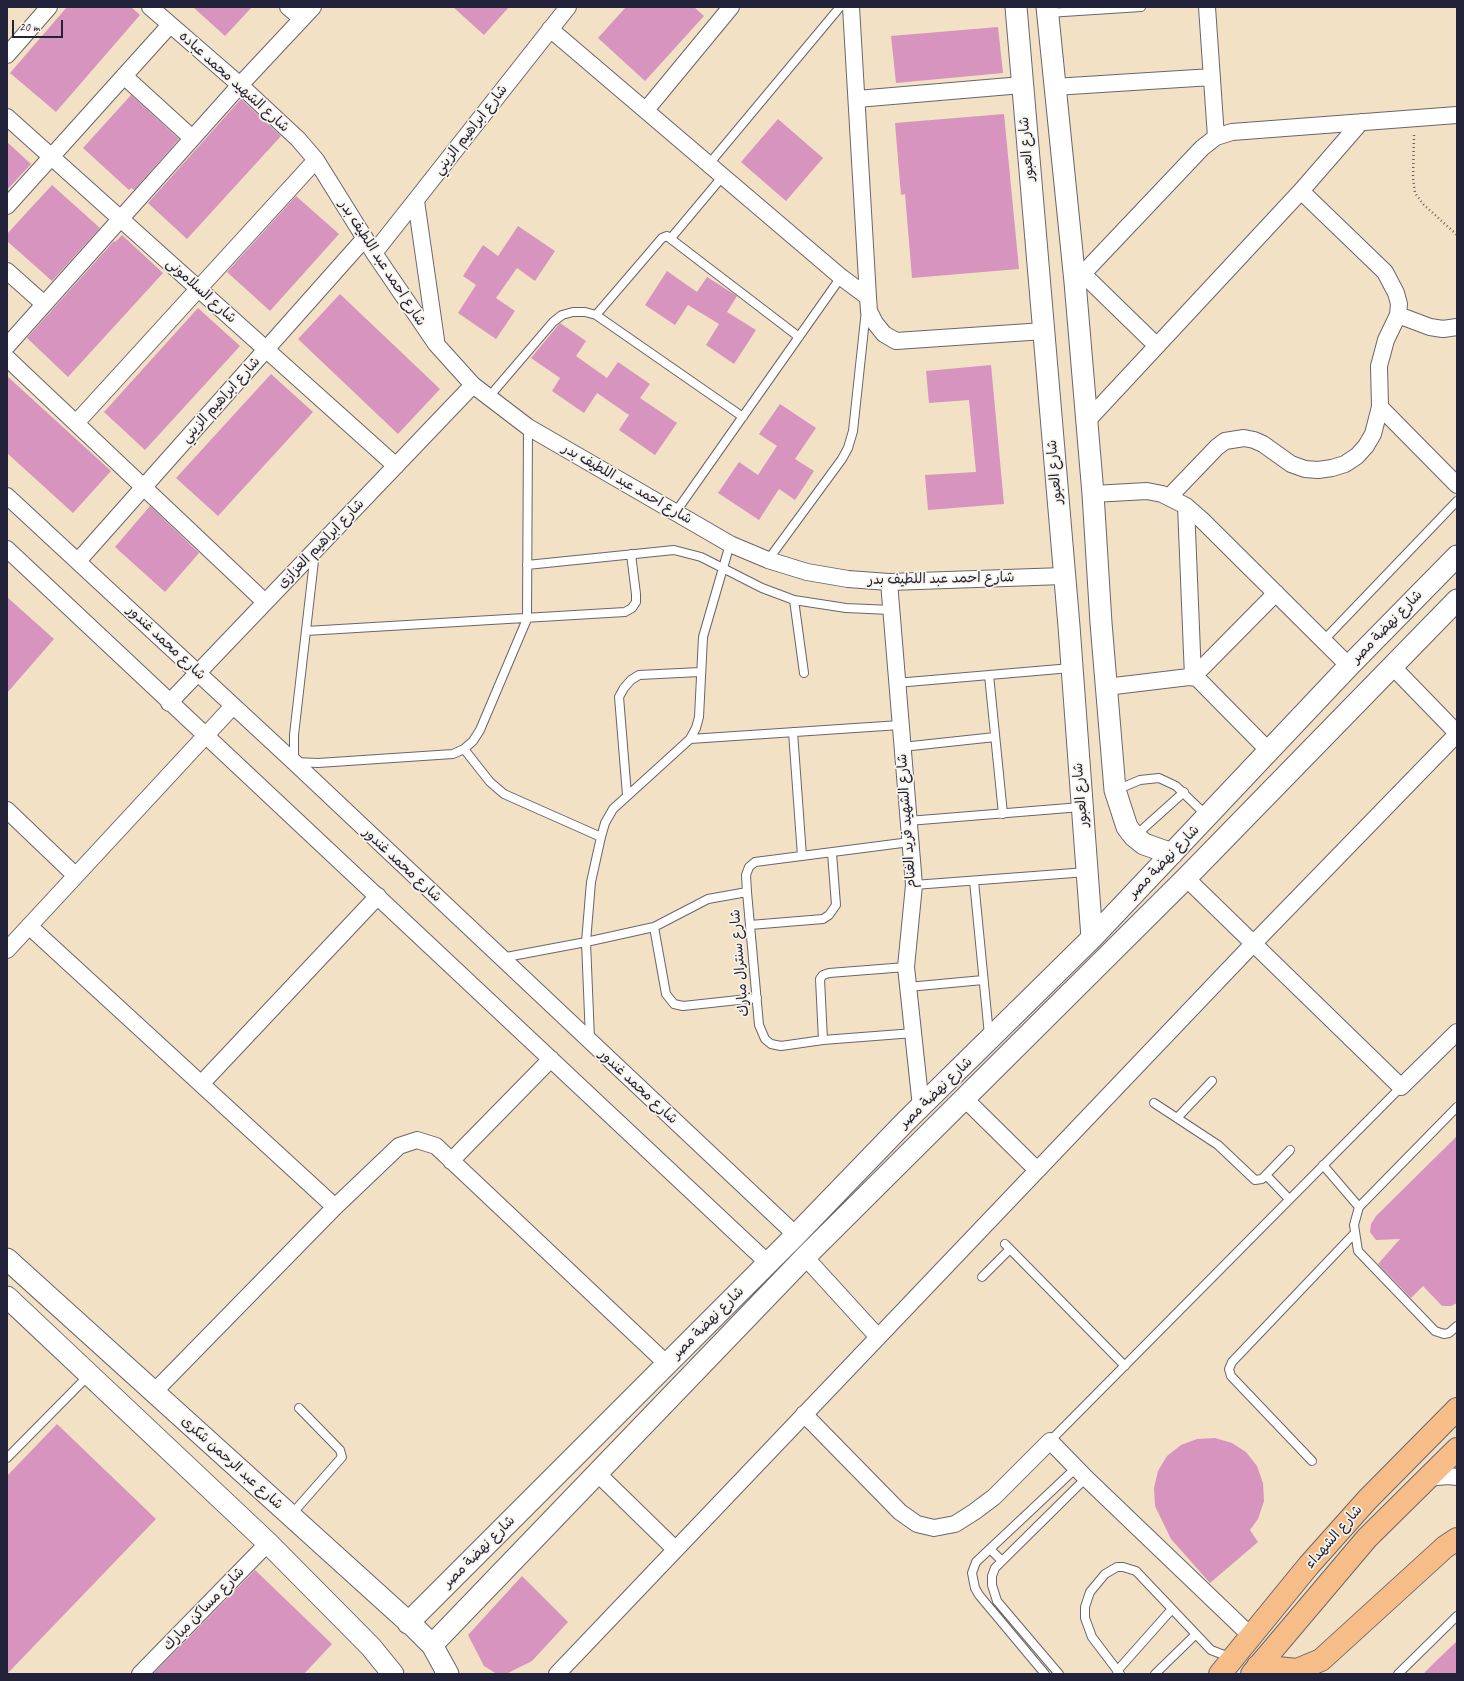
<!DOCTYPE html>
<meta charset="utf-8">
<style>
body{margin:0}
#map{position:relative;width:1464px;height:1681px;overflow:hidden;background:#f2e1c5;font-family:Caveat,sans-serif}
canvas{display:block}
.frame{position:absolute;inset:0;border:8px solid #22223b;pointer-events:none}
.scale{position:absolute;left:12px;top:20px;width:51px;height:18px;box-sizing:border-box;border:2px solid #22223b;border-top:0;padding-left:5px;font-size:12px;line-height:14px;white-space:nowrap;color:#22223b;-webkit-text-stroke:3px #f7f3e8;paint-order:stroke}
</style>
<div id="map">
<canvas width="1464" height="1681"></canvas>
<div class="frame"></div>
<div class="scale">20 m</div>
</div>
<script>
const ctx = document.querySelector('canvas').getContext('2d');
ctx.lineJoin = 'round';
function fillPath(path, color) { ctx.fillStyle = color; ctx.fill(path, 'evenodd'); }
const poly = rows => new Path2D(rows.map(r => 'M' + r).join(''));
function trace(path, color, width, dash) { ctx.strokeStyle = color; ctx.lineWidth = width; ctx.lineCap = dash ? 'butt' : 'round'; ctx.setLineDash(dash || []); ctx.stroke(path); }
function label(font, color, halo, rows, align = 'center') {
  ctx.font = font + ' Caveat,"Playpen Sans Arabic",sans-serif'; ctx.lineWidth = 3.5; ctx.setLineDash([]); ctx.textBaseline = 'middle'; ctx.strokeStyle = halo; ctx.fillStyle = color; for (const [text, x, y, turn = 0] of rows) {
    ctx.save(); ctx.translate(x, y); ctx.rotate((+turn || 0) * Math.PI / 180); ctx.textAlign = isNaN(turn) ? turn : align; if (halo) ctx.strokeText(text, 0, 0); ctx.fillText(text, 0, 0); ctx.restore();
  }
}
fillPath(poly([
 [67,7,131,7,140,15,56,112,10,73],
 [193,7,252,7,225,36],
 [453,7,509,7,484,35],
 [626,7,694,7,704,16,645,81,598,38],
 [998,27,1003,73,896,83,891,36],
 [131,95,179,139,134,190,131,188,129,190,83,148],
 [241,99,281,136,187,239,148,203],
 [1004,114,1019,269,912,278,905,194,901,195,895,123],
 [778,119,823,158,786,201,741,162],
 [7,142,31,164,7,190],
 [52,185,100,228,52,281,7,241,7,234],
 [296,196,339,234,270,311,227,272],
 [518,226,555,251,535,281,517,268,496,298,515,311,496,339,458,313,476,285,463,276,483,245,498,256],
 [122,235,163,273,68,377,27,338,114,241,115,242],
 [667,271,697,292,707,277,737,296,727,312,756,330,734,364,706,345,719,324,688,305,675,325,645,305],
 [340,294,440,389,398,434,298,339],
 [198,308,240,346,145,450,104,412],
 [560,323,586,341,576,356,607,378,618,362,650,384,640,398,677,423,655,455,619,430,629,415,597,393,584,413,552,391,560,378,531,358],
 [991,365,1004,504,928,510,925,475,976,472,969,400,929,403,926,371],
 [271,374,313,412,218,516,176,478],
 [7,376,111,471,73,513,7,453],
 [780,404,816,428,795,459,814,471,795,500,779,489,759,520,718,493,739,462,758,475,777,446,759,434],
 [150,506,199,553,165,592,115,547],
 [7,597,54,639,7,693],
 [1457,1136,1457,1303,1451,1306,1442,1306,1423,1286,1411,1298,1378,1264,1400,1239,1376,1240,1370,1232,1371,1224,1376,1216],
 [57,1424,156,1519,7,1674,7,1476],
 [1215,1438,1232,1443,1246,1452,1257,1466,1263,1483,1264,1501,1258,1519,1250,1530,1258,1542,1210,1583,1171,1539,1155,1506,1154,1488,1158,1471,1167,1456,1181,1445,1197,1439],
 [255,1570,332,1644,304,1674,153,1674],
 [522,1576,568,1622,532,1661,506,1674,497,1674,484,1666,468,1635],
 [1457,1641,1457,1674,1423,1674,1434,1663]
]), '#d794bf');
const service = poly([
 [1048,13,1141,7],
 [709,164,840,7],
 [671,238,723,176],
 [596,315,662,238,667,236,799,337],
 [488,398,553,322,562,315,573,312,585,312,596,315,743,417],
 [675,513,841,277],
 [315,552,294,735,294,762,318,763,453,754,464,749,473,741,480,730,527,619,528,427],
 [768,560,842,459,848,448,853,431,866,310],
 [527,565,674,550,701,557,762,588,794,600,846,608,891,610],
 [794,600,804,673],
 [306,631,625,612,632,608,636,602,636,594,631,554],
 [1323,641,1457,501],
 [989,675,1003,814],
 [896,683,1071,668],
 [793,732,802,856],
 [690,739,900,725],
 [902,747,995,737],
 [464,749,490,782,504,794,601,837],
 [1116,790,1140,780,1159,778,1176,786,1207,816],
 [627,795,619,697,624,688,631,680,639,675,700,672],
 [908,821,1081,807],
 [1135,836,1184,792],
 [974,881,989,1035],
 [914,885,1087,872],
 [747,892,746,875,749,867,755,862,910,842],
 [750,925,823,919,829,915,836,905,832,853],
 [654,927,666,994,674,1004,683,1006,757,998],
 [501,958,586,942,654,927,708,899,747,892,759,1025,765,1039,771,1044,781,1046,823,1040,914,1033],
 [908,987,983,980],
 [590,1039,586,942,591,882,601,837,605,823,613,809,690,739,696,728,699,717,703,637,730,544],
 [823,1040,820,979,823,975,829,973,906,967],
 [1154,1103,1218,1145,1255,1180,1262,1179,1290,1150],
 [1457,1107,1359,1207,1354,1225,1358,1251,1435,1331,1444,1334,1449,1333,1457,1326],
 [1177,1118,1212,1081],
 [1323,1165,1359,1207],
 [1266,1175,1289,1199],
 [1005,1244,1125,1366],
 [982,1277,1010,1249],
 [1050,1441,1401,1087],
 [7,1458,89,1375],
 [1312,1461,1231,1376,1229,1369,1232,1362,1354,1234],
 [291,1515,342,1457,340,1450,299,1408],
 [990,1549,1002,1561],
 [1117,1671,1172,1609],
 [1045,1674,979,1595,975,1588,972,1573,976,1562,1076,1468],
 [1059,1674,997,1601,992,1585,992,1576,995,1568,1086,1478],
 [1120,1674,1092,1637,1085,1618,1085,1607,1090,1592,1105,1574,1117,1567,1123,1567,1136,1571,1211,1650,1224,1655,1233,1654],
 [1155,1674,1195,1635],
 [1398,1674,1457,1616]
]);
const minor = poly([
 [150,7,240,85,298,139,316,160,374,253,436,344,473,385,528,427,730,544,768,560,807,572,848,579,889,582,1064,576],
 [288,7,302,19],
 [851,7,868,297,869,311,875,323,884,334,896,341,1044,331],
 [1207,7,1216,137],
 [550,29,841,277,868,297],
 [7,55,49,7],
 [124,76,192,138],
 [1054,87,1212,77],
 [857,99,1022,85],
 [646,110,731,7],
 [7,117,396,466],
 [416,201,436,340],
 [7,206,170,25],
 [374,253,568,7],
 [7,271,44,304],
 [1083,274,1157,346],
 [1075,282,1202,148,1216,137,1232,132,1457,115],
 [1398,315,1430,327,1443,329,1457,327],
 [7,346,240,85,313,7],
 [7,358,265,602],
 [1380,407,1457,485],
 [1086,422,1301,191,1361,122],
 [76,423,316,160],
 [1093,494,1147,491,1162,494,1186,506,1202,520,1349,666],
 [7,496,294,762,796,1235],
 [1169,497,1217,447,1225,441,1244,438,1254,440,1263,444,1291,464,1305,469,1318,470,1332,468,1345,464,1357,456,1366,446,1373,434,1380,407,1379,366,1386,340,1398,315,1399,304,1396,293,1385,272,1301,191],
 [1186,506,1193,677],
 [7,549,768,1263],
 [78,561,365,238],
 [889,582,914,885,906,967,921,1107],
 [1392,666,1457,733],
 [1193,677,1276,593],
 [1106,687,1189,677,1197,678,1269,751],
 [169,703,473,385],
 [7,810,75,875],
 [1186,878,1401,1087,1457,1032],
 [29,926,335,1207],
 [7,950,233,706],
 [201,1084,378,896],
 [964,1098,1037,1170],
 [451,1161,551,1059],
 [805,1257,878,1337],
 [153,1393,335,1207,399,1146,417,1140,436,1146,667,1364],
 [804,1414,900,1512,917,1524,934,1528,955,1524,974,1512,994,1497,1050,1441,1086,1478,1251,1636],
 [597,1473,675,1549],
 [1427,1478,1448,1476,1457,1477],
 [140,1674,268,1543],
 [557,1674,1252,945,1457,734]
]);
const tertiary = poly([
 [1016,7,1069,626,1092,938],
 [1047,7,1075,282,1093,494,1101,623,1115,790,1127,827,1134,836,1144,844,1172,854],
 [7,1259,416,1629,432,1645,448,1674],
 [7,1297,268,1543,371,1647,393,1674],
 [408,1623,796,1235,905,1122,1092,938,1349,666,1457,556],
 [432,1645,805,1257,1186,878,1457,600]
]);
const trunk = poly([
 [1258,1666,1297,1670,1321,1660,1445,1547,1457,1539],
 [1220,1674,1309,1565,1367,1500,1457,1409],
 [1252,1674,1367,1538,1457,1449]
]);
trace(service, '#6b656b', 10);
trace(minor, '#6b656b', 18);
trace(tertiary, '#6b656b', 23);
trace(trunk, '#6b656b', 24);
trace(poly([
 [1414,135,1413,178,1415,193,1423,204,1457,235]
]), '#6b656b', 2.5, [1, 3]);
trace(service, '#fff', 8);
trace(minor, '#fff', 16);
trace(tertiary, '#fff', 21);
trace(trunk, '#f7bd88', 22);
label('14px', '#22223b', '#f7f3e8', [
 ["شارع الشهيد محمد عباده",234,82,42],
 ["شارع ابراهيم الزيني",471,130,-52],
 ["شارع العبور",1027,149,-95],
 ["شارع احمد عبد اللطيف بدر",382,263,57],
 ["شارع السلامونى",201,291,42],
 ["شارع ابراهيم الزيني",221,400,-48],
 ["شارع العبور",1055,472,-95],
 ["شارع احمد عبد اللطيف بدر",627,484,30],
 ["شارع ابراهيم العزازى",321,544,-46],
 ["شارع احمد عبد اللطيف بدر",941,579,-1],
 ["شارع نهضة مصر",1387,627,-46],
 ["شارع محمد غندور",166,643,43],
 ["شارع العبور",1081,795,-95],
 ["شارع الشهيد فريد الغنام",907,821,-94],
 ["شارع نهضة مصر",1164,862,-46],
 ["شارع محمد غندور",402,865,43],
 ["شارع سنترال مبارك",740,963,-95],
 ["شارع محمد غندور",638,1087,43],
 ["شارع نهضة مصر",936,1093,-44],
 ["شارع نهضة مصر",708,1323,-45],
 ["شارع عبد الرحمن شكرى",232,1463,42],
 ["شارع الشهداء",1334,1537,-49],
 ["شارع نهضة مصر",479,1552,-45],
 ["شارع مساكن مبارك",204,1609,-46]
]);
</script>
